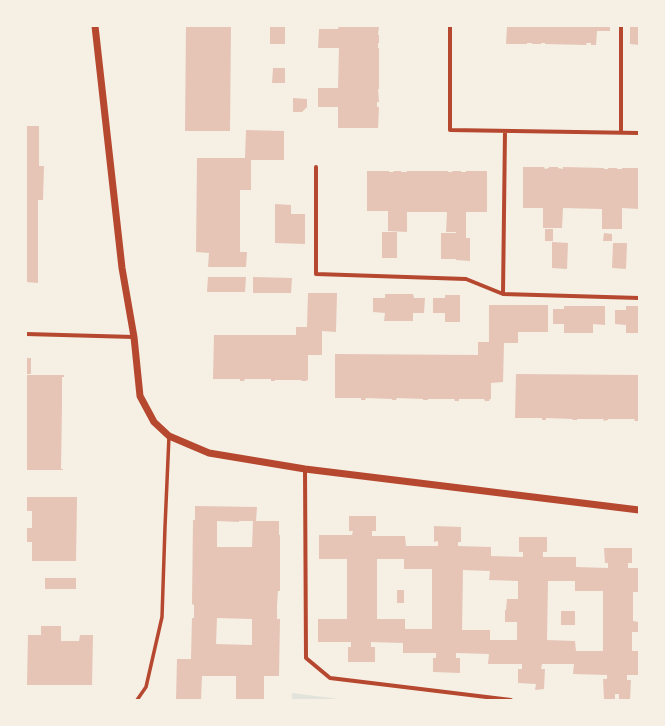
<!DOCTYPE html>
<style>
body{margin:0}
#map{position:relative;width:665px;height:726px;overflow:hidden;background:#f6efe4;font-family:"Fira Sans",sans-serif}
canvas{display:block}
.frame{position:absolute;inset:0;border:27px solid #f6efe4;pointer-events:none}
</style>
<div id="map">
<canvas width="665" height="726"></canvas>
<div class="frame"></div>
</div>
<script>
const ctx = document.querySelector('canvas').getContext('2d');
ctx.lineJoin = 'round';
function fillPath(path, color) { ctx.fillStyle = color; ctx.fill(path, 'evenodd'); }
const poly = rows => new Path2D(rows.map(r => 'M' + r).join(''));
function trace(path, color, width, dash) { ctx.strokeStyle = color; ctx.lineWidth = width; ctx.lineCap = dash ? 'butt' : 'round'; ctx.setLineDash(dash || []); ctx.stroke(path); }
fillPath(poly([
 [292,693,347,700,292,700]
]), '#e2e4dc');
fillPath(poly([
 [186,26,231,26,230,131,185,131],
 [270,26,285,26,285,44,270,44],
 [339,26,379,26,378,35,379,35,379,43,378,43,378,48,379,48,379,89,378,89,379,102,377,102,377,107,379,107,378,128,338,128,338,107,318,107,318,88,338,88,339,48,318,48,319,29,338,29],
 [502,26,610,26,610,31,597,31,596,45,591,45,591,43,586,43,587,45,545,44,545,43,541,43,541,44,532,44,532,43,527,43,527,44,506,44,507,27,502,27],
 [630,26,639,26,639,45,630,44],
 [273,68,285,68,285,83,272,83],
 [293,98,307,99,307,107,302,112,293,112],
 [26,126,39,126,39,166,44,166,43,200,38,200,38,283,26,282],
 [246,130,284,131,284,160,251,160,251,190,240,190,240,252,247,252,246,267,208,267,209,253,196,252,197,158,245,158],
 [523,167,544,167,545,169,549,168,549,167,558,167,558,168,563,169,563,167,604,168,604,169,608,169,608,168,617,168,617,169,622,169,622,168,639,168,639,209,622,208,622,229,602,229,602,209,563,208,562,228,543,228,543,208,523,208],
 [367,171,389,171,389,172,394,172,393,171,401,171,401,172,407,172,407,171,448,171,448,172,453,172,452,171,461,171,461,172,466,172,466,171,487,171,487,212,466,212,466,238,470,238,470,261,456,260,456,259,441,259,441,233,456,233,456,232,446,232,447,212,407,212,407,232,388,231,388,211,367,211],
 [275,204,291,205,291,214,305,214,305,244,275,243],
 [545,229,553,229,553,241,545,241],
 [382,232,397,232,397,258,382,258],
 [604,233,612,234,612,241,603,241],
 [552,242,568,243,567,269,552,268],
 [613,243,627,243,626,269,612,268],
 [208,277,246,277,245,292,207,292],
 [253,277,292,278,291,293,253,293],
 [308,293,337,293,336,332,322,331,322,355,308,355,308,380,306,380,307,381,301,381,302,380,275,380,275,381,271,381,271,379,245,379,244,381,240,381,240,379,213,379,214,335,296,335,296,327,307,327],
 [385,294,413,294,414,298,425,298,424,313,413,313,413,321,384,321,385,313,373,312,373,298,385,298],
 [445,295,460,295,460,322,445,322,445,313,433,313,433,298,445,298],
 [489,305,548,305,548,332,518,332,518,343,504,343,503,382,491,383,491,399,490,399,489,401,485,401,484,399,459,399,459,401,455,401,454,399,428,399,428,400,423,400,423,399,397,398,396,400,392,400,392,399,366,398,365,400,361,400,361,398,335,398,335,354,478,355,478,342,489,342],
 [564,306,605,306,605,325,593,324,593,333,564,333,564,324,553,324,553,309,564,309],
 [626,306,639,306,639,333,626,333,626,325,615,324,615,310,626,310],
 [26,358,31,358,31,374,26,374],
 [516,374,639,375,639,421,634,421,635,419,608,419,608,420,603,421,604,419,577,419,577,420,573,420,572,419,546,418,546,420,542,420,542,418,515,418],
 [26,375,64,375,64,377,62,377,62,407,61,469,63,469,63,470,26,470],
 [26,497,77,497,76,561,32,561,32,542,26,542,26,528,32,528,32,511,26,511],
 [195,506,257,507,256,521,279,521,279,535,280,535,280,591,278,591,277,605,277,619,280,619,279,676,264,676,264,700,236,700,236,676,202,676,201,700,176,700,177,659,191,659,192,618,194,618,194,605,192,604,193,520,195,520],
 [217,521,239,522,239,521,253,521,252,547,217,547],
 [217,618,252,619,252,645,216,644],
 [349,516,376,516,376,531,372,531,372,536,405,536,406,546,438,546,438,541,434,542,434,526,461,527,461,542,458,542,458,546,491,547,491,556,523,557,523,552,519,552,519,537,547,537,547,552,543,552,543,557,576,557,576,567,608,568,608,563,605,563,604,548,632,548,632,563,628,563,628,568,639,568,639,592,633,592,633,621,639,622,639,632,632,632,632,651,639,651,639,675,627,675,627,680,631,680,630,700,619,700,619,694,615,694,615,700,604,699,603,679,607,679,607,675,573,674,574,664,542,664,541,669,545,669,544,689,535,690,536,684,518,683,518,669,522,669,522,664,488,664,489,654,456,653,456,658,460,658,460,673,433,672,433,658,436,658,436,653,403,653,403,643,371,642,371,647,375,647,375,662,348,662,348,647,351,647,351,642,318,642,318,619,347,619,347,559,319,559,319,535,352,535,353,531,349,531],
 [377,559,404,559,404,569,432,569,432,629,405,629,405,619,377,619],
 [463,570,490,571,489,580,518,581,518,599,507,599,506,610,505,610,505,622,517,622,517,640,490,640,490,630,462,630],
 [548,581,575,581,575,591,603,591,603,651,576,651,575,641,547,640],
 [45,578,76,578,76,589,45,589],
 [397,590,404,590,404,603,397,603],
 [561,611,575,611,575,625,561,625],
 [41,626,61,626,61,641,79,641,80,635,93,635,92,685,27,685,28,635,41,635]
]), '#e6c5b7');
trace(poly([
 [137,700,146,687,162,617,165,527,169,436]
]), '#b5482f', 3.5);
trace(poly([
 [450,26,450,130,639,133],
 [621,26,621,132],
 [316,167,316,274,466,279,503,294,639,298],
 [503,294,505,131],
 [26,334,134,337],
 [305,469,306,658,330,678,511,700]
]), '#b5482f', 4);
trace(poly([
 [95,26,122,268,134,337,140,396,154,422,169,436,209,453,305,469,639,510]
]), '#b5482f', 7);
</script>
